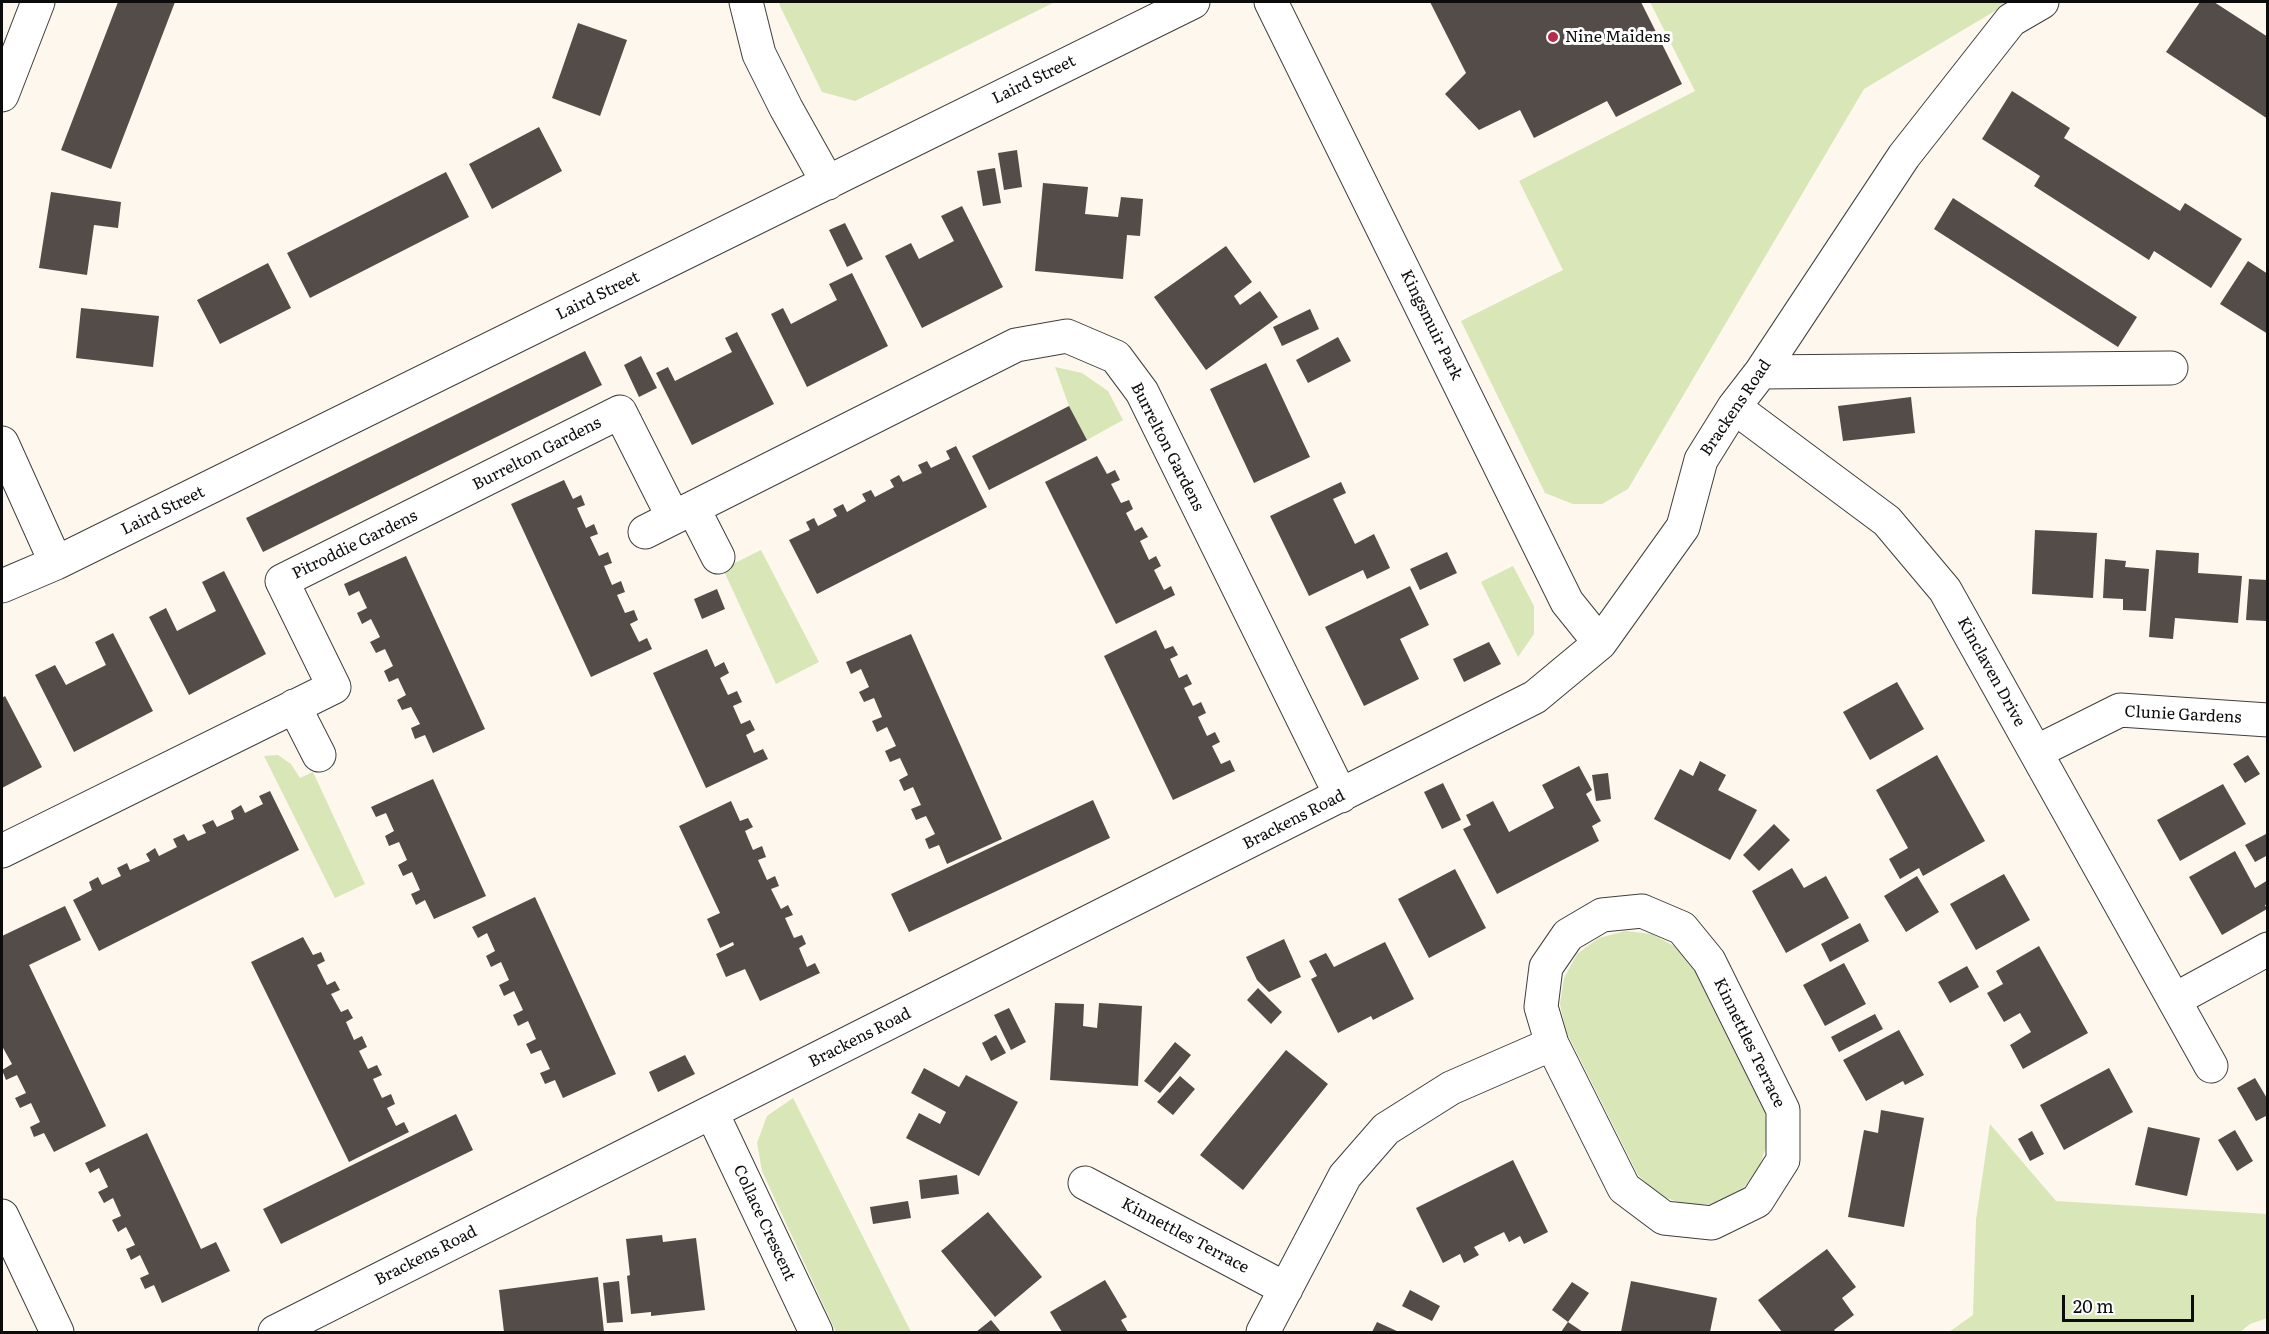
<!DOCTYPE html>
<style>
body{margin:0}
#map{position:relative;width:2269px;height:1334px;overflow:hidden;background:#fef7ed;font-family:Literata,serif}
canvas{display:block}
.frame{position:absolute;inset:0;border:3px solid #0c0c0c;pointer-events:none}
.scale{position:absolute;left:2062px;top:1295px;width:132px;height:27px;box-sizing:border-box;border:3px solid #0c0c0c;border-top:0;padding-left:8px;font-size:18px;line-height:21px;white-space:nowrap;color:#0c0c0c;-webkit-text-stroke:4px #fff;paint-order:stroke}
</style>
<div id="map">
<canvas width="2269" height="1334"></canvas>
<div class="frame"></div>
<div class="scale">20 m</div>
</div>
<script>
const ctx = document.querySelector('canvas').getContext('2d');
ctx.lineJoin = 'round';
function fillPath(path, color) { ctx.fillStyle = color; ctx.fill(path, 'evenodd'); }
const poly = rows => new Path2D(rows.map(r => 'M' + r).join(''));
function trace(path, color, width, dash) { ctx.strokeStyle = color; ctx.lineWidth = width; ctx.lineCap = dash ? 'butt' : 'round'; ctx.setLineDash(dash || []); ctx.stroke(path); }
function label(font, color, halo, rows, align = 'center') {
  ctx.font = font + ' Literata,serif'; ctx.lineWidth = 6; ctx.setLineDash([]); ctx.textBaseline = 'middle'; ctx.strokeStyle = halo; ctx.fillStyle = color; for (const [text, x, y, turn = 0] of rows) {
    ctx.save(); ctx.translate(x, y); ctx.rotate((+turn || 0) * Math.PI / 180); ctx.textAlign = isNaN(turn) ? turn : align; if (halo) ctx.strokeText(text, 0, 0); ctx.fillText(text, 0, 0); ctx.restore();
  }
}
fillPath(poly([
 [779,2,1055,2,855,101,822,92,780,6],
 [1650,2,2010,2,1864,89,1628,489,1602,504,1573,504,1545,493,1461,321,1563,270,1519,181,1695,91],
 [1055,367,1082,373,1108,391,1123,420,1087,440,1069,406],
 [761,550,819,662,776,684,723,569],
 [1513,566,1534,606,1534,634,1518,657,1481,582],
 [278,755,291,764,300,778,313,772,365,884,335,898,264,756],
 [1625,931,1652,934,1676,947,1693,968,1765,1112,1768,1141,1759,1168,1741,1191,1715,1204,1686,1205,1659,1195,1638,1175,1566,1031,1560,1004,1564,978,1577,954,1599,938],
 [793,1098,911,1332,836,1332,762,1171,757,1143,767,1116],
 [1990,1124,2056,1201,2267,1214,2267,1318,2250,1324,2240,1332,1949,1332,1973,1315,1976,1220]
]), '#d9e6b8');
fillPath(poly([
 [118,2,175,2,111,169,61,150],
 [1430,2,1641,2,1682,84,1616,117,1607,101,1534,138,1520,110,1479,130,1445,94,1466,73],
 [2200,2,2214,2,2268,37,2268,119,2166,52],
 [578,23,627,40,600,116,552,98],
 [2012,91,2070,128,2064,138,2180,211,2185,203,2242,239,2211,288,2154,251,2149,260,2062,204,2034,186,2040,176,1982,139],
 [539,127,562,171,492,209,469,164],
 [1017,150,1022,187,1004,190,998,153],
 [995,168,1001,203,983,206,977,171],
 [446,172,469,217,310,298,287,253],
 [1043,183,1088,187,1085,214,1118,217,1121,197,1143,199,1140,236,1127,235,1123,279,1035,271],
 [51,192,121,202,118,228,94,225,87,275,39,268],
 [1953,198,2137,317,2118,347,1934,229],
 [962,206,1003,287,922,328,885,256,911,243,919,259,954,241,941,216],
 [845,223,863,259,847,267,829,230],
 [1226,246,1252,282,1234,296,1240,305,1260,291,1278,317,1206,370,1154,297],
 [2248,261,2268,274,2268,334,2220,304],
 [268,263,291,308,220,344,197,300],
 [852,273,888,346,807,387,771,314,783,308,791,324,837,300,829,284],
 [81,308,159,316,153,367,76,358],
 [1310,309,1319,329,1282,346,1273,327],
 [737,332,774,404,692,445,656,373,668,367,675,381,732,352,725,338],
 [1338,337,1351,361,1308,383,1296,360],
 [585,351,602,385,263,552,246,518],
 [641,356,657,388,639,397,624,365],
 [1266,363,1310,457,1254,483,1210,389],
 [1911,397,1915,433,1843,441,1838,406],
 [1069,406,1087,440,989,490,972,456],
 [956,446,987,507,817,594,789,540,810,530,806,522,814,518,818,526,837,516,833,509,843,504,847,512,866,501,862,494,871,490,875,497,894,487,890,480,899,475,903,482,922,473,918,465,927,461,931,468,950,459,946,451],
 [1097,456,1107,474,1115,470,1120,480,1111,484,1121,503,1129,500,1133,509,1126,513,1135,531,1142,527,1148,537,1140,541,1149,560,1156,556,1161,566,1154,570,1164,590,1171,586,1175,595,1116,624,1045,482],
 [564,480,573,499,581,495,585,505,577,508,586,528,594,524,598,534,590,537,599,556,608,552,612,563,604,566,612,585,621,581,625,592,617,595,625,613,634,610,638,620,630,624,639,642,647,638,652,649,591,677,511,504],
 [1341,482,1346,493,1333,499,1355,544,1374,534,1390,568,1367,579,1363,570,1309,596,1270,516],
 [2035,530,2097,533,2093,598,2032,594],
 [2156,550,2199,553,2198,573,2242,576,2238,623,2175,618,2173,639,2149,637],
 [1447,552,1457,573,1420,590,1410,569],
 [406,556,485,729,433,753,425,735,415,739,411,728,420,724,411,707,402,710,397,700,406,695,398,678,389,682,384,671,393,666,385,649,376,653,370,642,380,637,371,619,362,624,357,613,367,608,359,591,349,596,344,584],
 [2105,559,2126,561,2125,567,2149,569,2146,611,2123,610,2123,599,2103,598],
 [224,571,266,654,189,695,149,617,166,608,177,631,216,611,202,582],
 [2249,579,2268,580,2266,621,2246,620],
 [1410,586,1429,625,1400,639,1419,679,1364,706,1325,627],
 [717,589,725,609,702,619,694,599],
 [1156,630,1165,649,1173,646,1178,655,1170,659,1179,678,1187,674,1192,684,1184,688,1193,706,1201,702,1206,713,1198,717,1207,736,1215,732,1220,742,1212,746,1221,764,1230,760,1235,771,1173,800,1104,656],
 [113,633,153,711,74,752,35,675,55,665,66,685,106,665,95,642],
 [911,634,1002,839,947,864,939,845,929,849,925,839,935,834,926,816,916,820,911,809,921,805,913,787,904,791,899,780,908,775,900,758,890,762,885,751,896,746,887,727,877,732,872,721,882,717,874,698,864,702,859,692,869,687,861,669,851,674,846,662],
 [1489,642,1501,664,1464,682,1453,659],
 [707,649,715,667,724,662,729,673,720,678,728,695,737,691,742,702,733,706,741,724,750,720,755,730,746,735,754,753,763,749,768,759,706,788,653,673],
 [1897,682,1924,729,1870,760,1843,712],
 [5,696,42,767,2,788,2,698],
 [1937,755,1985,841,1923,876,1919,868,1900,879,1889,859,1908,848,1876,790],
 [2248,755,2260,774,2245,783,2233,764],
 [1700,761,1726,775,1718,790,1757,810,1730,860,1654,819,1680,769,1693,776],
 [1579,766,1592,790,1586,794,1601,821,1592,826,1599,841,1497,894,1463,829,1471,825,1466,815,1493,801,1509,832,1554,808,1542,785],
 [1608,773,1611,799,1596,801,1592,775],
 [433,779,486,896,434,919,425,900,416,905,411,894,420,890,412,872,403,876,398,865,407,860,399,842,389,846,385,836,394,831,386,813,376,817,371,807],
 [1443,783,1461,820,1442,829,1424,792],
 [2223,784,2246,824,2180,861,2157,820],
 [270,791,299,850,99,951,73,900,92,890,89,882,98,877,102,885,121,876,117,868,127,863,130,870,150,861,146,854,155,848,159,856,177,847,173,839,184,834,188,841,206,833,202,825,213,820,217,827,234,819,231,811,241,805,245,813,263,804,259,796],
 [1093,800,1110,838,909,932,891,894],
 [731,801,740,821,748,818,753,827,745,831,753,850,762,846,766,857,758,860,767,880,775,876,779,886,771,889,781,909,788,905,793,915,785,918,794,938,802,935,806,944,799,948,807,967,815,963,820,973,760,1001,745,969,726,977,716,954,734,945,733,942,720,948,707,919,720,913,679,826],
 [1774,824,1790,840,1759,871,1743,855],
 [2268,833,2268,855,2255,862,2245,845],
 [2235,851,2255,888,2268,880,2268,904,2265,905,2267,909,2222,935,2189,877],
 [1792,868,1804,888,1826,876,1849,918,1786,953,1752,891],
 [1455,869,1486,928,1429,958,1398,899],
 [2004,874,2030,920,1976,950,1950,904],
 [1917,876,1939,912,1906,932,1884,896],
 [535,897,616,1074,563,1098,555,1080,545,1084,540,1073,550,1069,541,1050,531,1054,526,1044,536,1039,528,1021,518,1026,513,1015,523,1010,514,991,504,996,499,985,509,980,501,962,491,967,486,956,495,951,487,933,478,938,472,927],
 [65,906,81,940,29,965,106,1126,54,1152,44,1133,34,1137,30,1127,40,1122,31,1103,20,1108,15,1098,26,1093,17,1075,6,1080,2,1070,12,1064,2,1046,2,936],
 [1860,923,1869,941,1830,962,1821,944],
 [303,937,313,955,321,952,325,961,317,965,327,985,335,981,340,990,331,994,341,1012,348,1009,353,1018,346,1022,354,1040,362,1036,367,1047,359,1051,368,1069,377,1065,382,1075,373,1079,382,1098,391,1094,395,1104,387,1108,396,1126,404,1122,409,1132,349,1162,251,962],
 [1284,939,1301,977,1269,992,1257,980,1246,957],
 [1385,942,1414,999,1373,1020,1371,1016,1338,1033,1311,979,1317,976,1309,961,1326,953,1334,967],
 [2039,946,2088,1033,2023,1069,2010,1045,2031,1032,2020,1013,2004,1022,1987,993,2003,984,1996,971],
 [1844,963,1866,1004,1825,1026,1803,985],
 [1967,966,1979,987,1950,1003,1938,982],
 [1258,988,1282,1012,1271,1024,1247,1000],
 [1055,1003,1084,1004,1083,1026,1097,1028,1099,1003,1142,1006,1138,1086,1050,1080],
 [1009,1008,1026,1042,1011,1050,994,1015],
 [1875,1014,1883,1029,1839,1052,1831,1037],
 [1899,1030,1924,1075,1905,1085,1903,1081,1866,1101,1843,1060],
 [996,1035,1006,1053,991,1061,982,1043],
 [1175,1042,1191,1055,1160,1093,1144,1081],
 [1286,1050,1328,1084,1243,1190,1200,1155],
 [685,1055,695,1074,658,1092,649,1072],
 [924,1068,959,1087,966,1075,1018,1102,979,1176,906,1138,919,1113,940,1124,946,1112,911,1093],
 [2109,1068,2133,1112,2064,1150,2040,1105],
 [1180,1076,1195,1089,1173,1115,1157,1102],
 [2255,1078,2268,1100,2268,1115,2256,1121,2237,1088],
 [1881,1110,1924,1118,1904,1227,1848,1217,1864,1130,1878,1133],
 [456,1114,473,1150,281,1244,263,1209],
 [2148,1127,2200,1138,2187,1196,2135,1185],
 [2235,1130,2253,1161,2237,1171,2218,1140],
 [2032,1131,2044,1154,2030,1161,2018,1139],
 [147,1133,201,1249,216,1242,230,1271,162,1303,154,1285,145,1289,140,1278,149,1274,140,1255,131,1260,126,1249,135,1245,126,1227,118,1232,112,1220,121,1216,113,1198,104,1203,98,1192,108,1187,99,1168,90,1173,85,1163],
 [1513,1160,1548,1232,1524,1244,1520,1236,1509,1242,1504,1232,1474,1247,1479,1255,1464,1263,1460,1254,1443,1263,1416,1208],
 [957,1175,959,1194,921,1199,919,1180],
 [908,1201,911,1218,873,1224,870,1207],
 [988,1212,1042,1277,995,1317,941,1251],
 [662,1235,663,1242,696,1238,705,1310,651,1316,651,1312,631,1314,627,1276,630,1275,626,1239],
 [1827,1249,1856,1287,1842,1298,1854,1315,1834,1330,1836,1332,1782,1332,1758,1300],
 [598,1277,604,1332,504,1332,499,1290],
 [1105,1280,1127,1317,1121,1320,1128,1332,1062,1332,1050,1312],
 [619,1281,623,1322,607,1323,603,1283],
 [1631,1281,1717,1298,1710,1332,1621,1332],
 [1572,1282,1589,1293,1568,1322,1552,1310],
 [1410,1290,1440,1306,1432,1321,1402,1306],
 [991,1320,1001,1332,976,1332],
 [1377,1322,1399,1332,1372,1332],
 [1568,1322,1583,1332,1561,1332]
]), '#544c49');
const minor = poly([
 [746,2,759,54,786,108,828,183],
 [1271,2,1567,602,1600,643],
 [2,95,38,2],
 [1761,372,2171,368],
 [1734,407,1887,521,1945,590,2211,1066],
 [2,443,56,563],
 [693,508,718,557],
 [645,532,1016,345,1067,336,1116,357,1142,392,1341,796],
 [2,586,56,563,1193,2],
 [294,706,319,755],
 [2036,752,2120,710,2268,720],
 [2,851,334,687,282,581,620,412,673,517],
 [1642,911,1682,928,1709,961,1783,1110,1783,1160,1757,1201,1712,1223,1664,1218,1624,1188,1552,1044,1541,1007,1546,967,1568,935,1602,915,1642,911],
 [2174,1000,2268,949],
 [712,1113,816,1332],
 [1085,1183,1286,1289],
 [2,1216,57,1332],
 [275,1332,1535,697,1600,643,1683,527,1701,460,1734,407,1761,372,1904,156,2011,20,2042,2],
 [1263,1332,1345,1176,1386,1129,1451,1088,1552,1044]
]);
trace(minor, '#3f3f3f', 35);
trace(minor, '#fff', 33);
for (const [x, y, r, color] of [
 [1553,37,6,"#b52c4c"]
]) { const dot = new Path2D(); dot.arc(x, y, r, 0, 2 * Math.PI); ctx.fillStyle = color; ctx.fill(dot); trace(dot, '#fff', 2); }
label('16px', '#0c0c0c', '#fff', [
 ["Nine Maidens",1565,37]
], 'left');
label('16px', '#0c0c0c', '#fff', [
 ["Laird Street",1034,80,-26],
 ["Laird Street",598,296,-26],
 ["Kingsmuir Park",1431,325,64],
 ["Brackens Road",1736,408,-56],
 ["Burrelton Gardens",1167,447,63],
 ["Burrelton Gardens",537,454,-27],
 ["Laird Street",163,511,-26],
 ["Pitroddie Gardens",355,545,-26],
 ["Kinclaven Drive",1991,672,61],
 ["Clunie Gardens",2183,715,3],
 ["Brackens Road",1294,820,-27],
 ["Brackens Road",860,1038,-27],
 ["Kinnettles Terrace",1749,1043,64],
 ["Collace Crescent",764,1223,65],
 ["Kinnettles Terrace",1185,1236,28],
 ["Brackens Road",426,1256,-27]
]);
</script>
